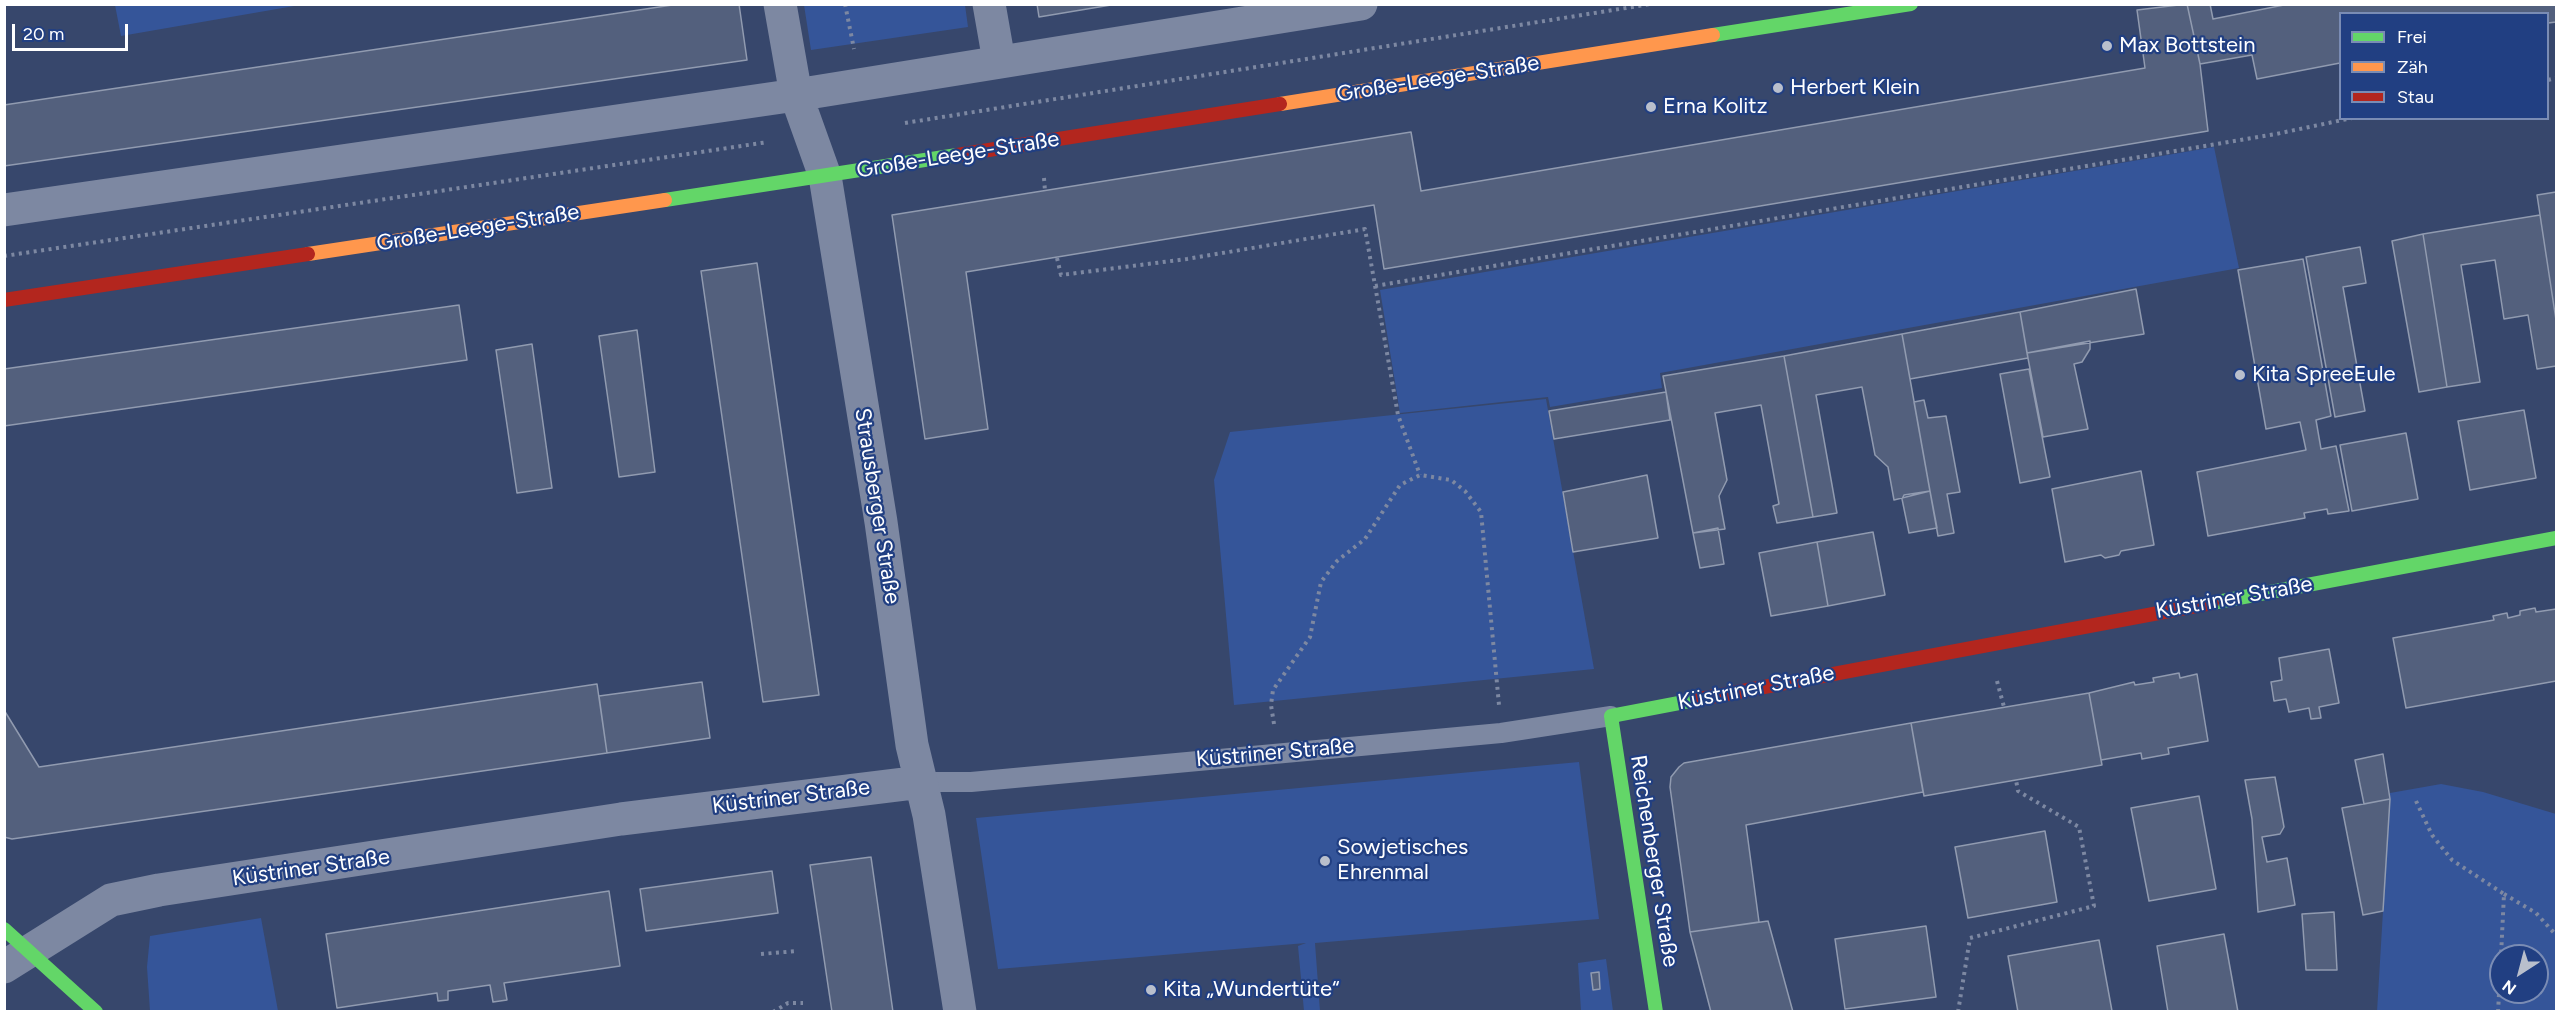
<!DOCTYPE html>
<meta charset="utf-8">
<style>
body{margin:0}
#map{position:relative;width:2561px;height:1016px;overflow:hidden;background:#37476c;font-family:Figtree,sans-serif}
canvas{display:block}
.frame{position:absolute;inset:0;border:6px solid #fff;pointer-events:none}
.legend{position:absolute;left:2339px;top:12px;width:210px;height:108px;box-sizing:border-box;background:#213f82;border:2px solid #7a8cb4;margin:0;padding:8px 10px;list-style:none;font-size:18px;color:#fff}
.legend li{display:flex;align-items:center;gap:12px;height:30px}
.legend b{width:30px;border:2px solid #7a8cb4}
.north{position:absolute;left:2489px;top:944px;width:60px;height:60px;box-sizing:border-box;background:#213f82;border:2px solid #7a8cb4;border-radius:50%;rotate:216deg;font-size:16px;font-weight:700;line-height:24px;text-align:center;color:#fff}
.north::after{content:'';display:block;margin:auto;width:21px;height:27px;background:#b9bfcc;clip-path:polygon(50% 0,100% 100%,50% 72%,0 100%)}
.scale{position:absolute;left:12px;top:24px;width:116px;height:27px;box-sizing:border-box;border:3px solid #fff;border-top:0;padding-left:8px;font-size:18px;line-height:21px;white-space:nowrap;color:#fff;-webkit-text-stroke:4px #213f82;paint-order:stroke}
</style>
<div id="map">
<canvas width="2561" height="1016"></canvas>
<div class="frame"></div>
<ul class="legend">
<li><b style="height:8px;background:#63d668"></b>Frei</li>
<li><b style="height:8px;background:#ff974d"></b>Zäh</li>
<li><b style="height:8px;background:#b3261e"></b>Stau</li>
</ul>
<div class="north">N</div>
<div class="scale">20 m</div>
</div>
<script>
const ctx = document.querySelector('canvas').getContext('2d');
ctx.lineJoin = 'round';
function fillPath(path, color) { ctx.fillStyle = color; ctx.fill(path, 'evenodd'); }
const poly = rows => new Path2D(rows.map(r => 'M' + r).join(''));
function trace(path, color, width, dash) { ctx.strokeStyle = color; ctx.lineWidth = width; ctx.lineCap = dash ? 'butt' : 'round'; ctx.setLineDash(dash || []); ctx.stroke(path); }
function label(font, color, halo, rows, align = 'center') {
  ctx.font = font + ' Figtree,sans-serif'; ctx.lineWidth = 4.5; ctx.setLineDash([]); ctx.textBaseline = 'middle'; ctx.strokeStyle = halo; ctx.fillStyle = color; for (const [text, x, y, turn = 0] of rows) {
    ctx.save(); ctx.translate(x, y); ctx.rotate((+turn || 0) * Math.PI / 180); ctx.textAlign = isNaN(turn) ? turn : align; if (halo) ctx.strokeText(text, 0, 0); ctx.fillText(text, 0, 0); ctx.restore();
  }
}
fillPath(poly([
 [115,5,115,4,300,5,121,36],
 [804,5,965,5,968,27,811,50],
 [2214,147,2239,268,1660,373,1662,388,1550,407,1548,397,1400,413,1380,290],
 [1546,399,1594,669,1234,705,1214,480,1230,432],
 [1579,762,1599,919,1315,943,1320,1011,1304,1011,1298,946,1306,943,998,969,976,818],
 [2441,784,2483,792,2556,814,2556,1011,2377,1012,2390,793],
 [2501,956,2537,956,2537,992,2501,992],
 [261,918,278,1011,150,1011,147,967,150,936],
 [1606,959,1613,1011,1581,1011,1578,963]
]), '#355599');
const building = poly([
 [679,4,739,4,747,60,4,166,4,105,679,4],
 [1037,4,1117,4,1039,17,1037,4],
 [2187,4,2210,4,2213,19,2289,4,2556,4,2556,22,2548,23,2548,14,2340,14,2340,63,2257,79,2252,55,2200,64,2187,4],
 [2187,4,2200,64,2208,131,1384,269,1374,205,966,272,988,429,925,439,892,215,1411,132,1421,191,2145,68,2137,10,2187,4],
 [2556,192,2556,320,2537,195,2556,192],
 [2540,215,2556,320,2556,366,2537,369,2528,315,2504,319,2495,260,2461,265,2480,382,2447,387,2423,234,2540,215],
 [2423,234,2447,387,2419,392,2392,241,2423,234],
 [2360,247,2366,283,2343,287,2358,372,2363,371,2364,377,2359,378,2365,411,2335,417,2306,257,2360,247],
 [2303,259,2331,416,2316,420,2321,449,2336,446,2349,511,2328,514,2327,509,2304,513,2305,518,2208,536,2197,472,2306,450,2300,422,2266,429,2238,270,2303,259],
 [757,263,819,695,763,702,701,271,757,263],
 [2136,289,2144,334,2027,353,2020,312,2136,289],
 [459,305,467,360,4,426,4,369,459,305],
 [2020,312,2028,358,1910,379,1902,334,2020,312],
 [637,330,655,472,619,477,599,336,637,330],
 [1902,334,1930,491,1894,500,1888,467,1875,455,1862,387,1816,395,1837,513,1813,517,1784,356,1902,334],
 [2090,341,2090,349,2082,362,2074,364,2088,429,2043,437,2027,353,2090,341],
 [532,344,552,488,517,493,496,350,532,344],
 [1784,356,1813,517,1777,523,1773,506,1779,504,1761,405,1715,413,1727,480,1719,496,1725,529,1693,533,1663,376,1784,356],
 [2029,369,2050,477,2020,483,2000,374,2029,369],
 [1666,392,1670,420,1554,439,1549,411,1666,392],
 [1924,400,1928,418,1946,416,1960,492,1947,494,1954,533,1938,536,1914,402,1924,400],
 [2524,410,2536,478,2470,490,2458,421,2524,410],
 [2406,433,2418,499,2352,511,2340,445,2406,433],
 [2141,471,2154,545,2121,551,2119,555,2105,558,2101,555,2065,562,2052,489,2141,471],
 [1647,475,1658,538,1573,552,1563,492,1647,475],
 [1930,491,1937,528,1909,533,1902,499,1904,495,1930,491],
 [1718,528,1724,564,1700,568,1693,533,1718,528],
 [1873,532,1885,595,1828,606,1817,542,1873,532],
 [1817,542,1828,606,1771,616,1759,553,1817,542],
 [2535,608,2536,612,2556,609,2556,681,2406,708,2393,638,2494,620,2493,616,2502,614,2507,613,2508,618,2520,615,2520,611,2535,608],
 [2329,649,2339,703,2319,707,2321,718,2311,719,2309,708,2289,712,2286,699,2274,701,2271,682,2282,680,2279,658,2329,649],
 [2179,673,2180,678,2197,674,2208,741,2168,748,2169,754,2142,759,2141,753,2101,760,2089,693,2134,682,2135,685,2154,682,2153,678,2179,673],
 [702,682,710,738,607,753,599,696,702,682],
 [597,684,607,753,12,839,4,837,4,710,39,767,597,684],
 [2089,693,2102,765,1924,796,1911,723,2089,693],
 [1911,723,1923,792,1746,825,1759,922,1690,932,1670,787,1671,777,1679,767,1684,763,1911,723],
 [2383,754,2390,799,2364,804,2355,760,2383,754],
 [2275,777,2284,827,2280,834,2262,837,2267,862,2287,858,2295,905,2258,912,2252,819,2245,780,2275,777],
 [2199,796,2216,889,2149,901,2131,808,2199,796],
 [2390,799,2383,911,2363,915,2342,808,2390,799],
 [2045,831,2057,902,1968,918,1955,847,2045,831],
 [871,857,893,1012,832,1012,810,865,871,857],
 [772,871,778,913,646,931,640,889,772,871],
 [609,891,620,966,504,983,507,1000,493,1002,490,985,448,991,448,1000,438,1001,437,993,337,1008,326,934,609,891],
 [2334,912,2337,970,2306,970,2302,914,2334,912],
 [1768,921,1793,1012,1711,1012,1690,932,1768,921],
 [1926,926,1936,997,1845,1009,1835,939,1926,926],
 [2224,934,2238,1012,2168,1012,2157,946,2224,934],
 [2099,940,2112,1011,2018,1012,2008,956,2099,940],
 [1599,972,1600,989,1593,990,1591,973,1599,972]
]);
fillPath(building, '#53607d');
trace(building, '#919bb0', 1.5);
trace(poly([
 [845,4,854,49],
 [2548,80,2556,78],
 [905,123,1651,4],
 [1044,178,1045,191],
 [4,256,768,142],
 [1057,258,1061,275,1187,259,1365,229,1398,415,1420,475],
 [1375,286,2276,134,2352,118],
 [1997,681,2004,707],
 [1274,724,1271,705,1273,690,1310,637,1321,582,1337,561,1365,539,1400,485,1420,475,1451,480,1465,491,1481,512,1499,705],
 [2416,801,2432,835,2452,860,2504,894,2501,956],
 [2504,894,2536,913,2556,935],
 [761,954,797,951],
 [773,1012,788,1003,803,1003],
 [1958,1012,1970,938,2094,906,2079,827,2018,791,2016,780],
 [2498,1012,2501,959]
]), '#7d88a2', 4, [3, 4.5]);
trace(poly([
 [921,782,971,782,1501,733,1611,716]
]), '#7d88a2', 20);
trace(poly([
 [780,4,796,95,825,176,881,522,912,745,929,815,960,1012],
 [989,4,999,61],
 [4,210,796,95,1361,4],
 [4,967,111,900,159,890,621,819,921,782]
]), '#7d88a2', 33);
trace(poly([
 [1713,35,1911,4],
 [665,200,957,155],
 [2212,603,2556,538],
 [4,929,96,1012],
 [1656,1012,1611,716,1700,699]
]), '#63d668', 14);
trace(poly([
 [1280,104,1713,35],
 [308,254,665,200]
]), '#ff974d', 14);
trace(poly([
 [957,155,1280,104],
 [4,300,308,254],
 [1700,699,2212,603]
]), '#b3261e', 14);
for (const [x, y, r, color] of [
 [2107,46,6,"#b9bfcc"],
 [1778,88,6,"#b9bfcc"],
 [1651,107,6,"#b9bfcc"],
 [2240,375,6,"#b9bfcc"],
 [1325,861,6,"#b9bfcc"],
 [1151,990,6,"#b9bfcc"]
]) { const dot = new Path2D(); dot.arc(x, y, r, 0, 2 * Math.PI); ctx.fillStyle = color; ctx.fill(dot); trace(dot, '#213f82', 2); }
label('22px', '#fff', '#213f82', [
 ["Max Bottstein",2119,46],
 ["Herbert Klein",1790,88],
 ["Erna Kolitz",1663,107],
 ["Kita SpreeEule",2252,375],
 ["Sowjetisches",1337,848],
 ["Ehrenmal",1337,873],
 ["Kita „Wundertüte“",1163,990]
], 'left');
label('22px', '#fff', '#213f82', [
 ["Große-Leege-Straße",1438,79,-9],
 ["Große-Leege-Straße",958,155,-9],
 ["Große-Leege-Straße",478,228,-9],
 ["Strausberger Straße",877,506,81],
 ["Küstriner Straße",2234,598,-10],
 ["Küstriner Straße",1756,688,-11],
 ["Küstriner Straße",1275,753,-5],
 ["Küstriner Straße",791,797,-7],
 ["Reichenberger Straße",1654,861,81],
 ["Küstriner Straße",311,868,-8]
]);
</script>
